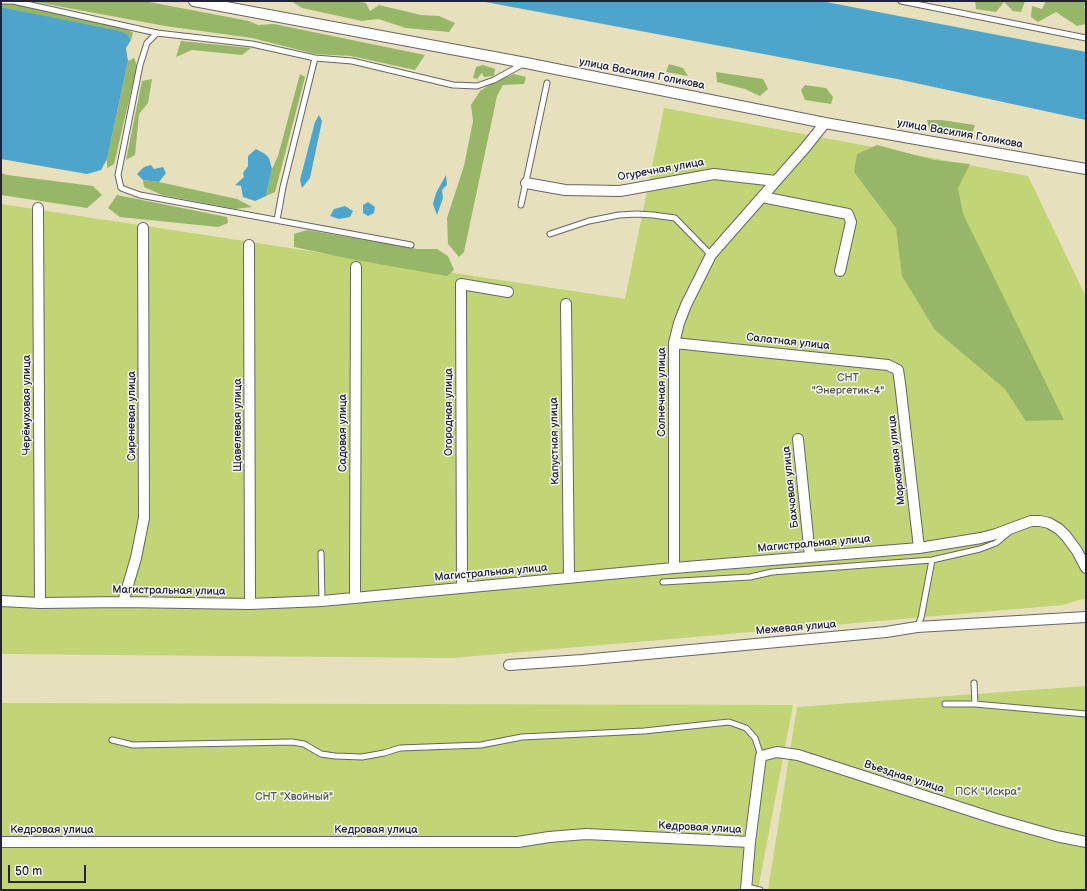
<!DOCTYPE html>
<meta charset="utf-8">
<style>
body{margin:0}
#map{position:relative;width:1087px;height:891px;overflow:hidden;background:#e7e0bc;font-family:"Balsamiq Sans",sans-serif}
canvas{display:block}
.frame{position:absolute;inset:0;border:2px solid #22223b;pointer-events:none}
.scale{position:absolute;left:8px;top:865px;width:78px;height:18px;box-sizing:border-box;border:2px solid #22223b;border-top:0;padding-left:5px;font-size:12px;line-height:14px;white-space:nowrap;color:#22223b;-webkit-text-stroke:3px #f6f6f2;paint-order:stroke}
</style>
<div id="map">
<canvas width="1087" height="891"></canvas>
<div class="frame"></div>
<div class="scale">50 m</div>
</div>
<script>
const ctx = document.querySelector('canvas').getContext('2d');
ctx.lineJoin = 'round';
function fillPath(path, color) { ctx.fillStyle = color; ctx.fill(path, 'evenodd'); }
const poly = rows => new Path2D(rows.map(r => 'M' + r).join(''));
function trace(path, color, width, dash) { ctx.strokeStyle = color; ctx.lineWidth = width; ctx.lineCap = dash ? 'butt' : 'round'; ctx.setLineDash(dash || []); ctx.stroke(path); }
function label(font, color, halo, rows, align = 'center') {
  ctx.font = font + ' "Balsamiq Sans",sans-serif'; ctx.lineWidth = 3; ctx.setLineDash([]); ctx.textBaseline = 'middle'; ctx.strokeStyle = halo; ctx.fillStyle = color; for (const [text, x, y, turn = 0] of rows) {
    ctx.save(); ctx.translate(x, y); ctx.rotate((+turn || 0) * Math.PI / 180); ctx.textAlign = isNaN(turn) ? turn : align; if (halo) ctx.strokeText(text, 0, 0); ctx.fillText(text, 0, 0); ctx.restore();
  }
}
fillPath(poly([
 [664,108,1028,176,1086,297,1086,598,1063,605,452,658,1,654,1,204,625,299],
 [1086,686,1086,890,768,890,797,707],
 [1,703,793,705,758,890,1,890]
]), '#c1d476');
fillPath(poly([
 [30,1,144,1,249,21,258,25,274,24,425,55,415,70,351,56,315,54,252,38,165,26],
 [291,1,355,1,366,3,370,11,379,5,421,15,439,16,455,23,449,32,406,28,378,19,362,21,302,8],
 [975,1,1025,1,1021,12,1013,11,1004,2,996,12,976,9],
 [1046,1,1086,1,1086,6,1084,6,1086,13,1086,24,1077,26,1056,12,1038,22,1031,17,1032,6,1042,9],
 [1,4,15,4,107,24,130,31,133,33,131,40,127,34,1,7],
 [181,41,251,48,242,55,192,50,176,57],
 [134,58,137,66,114,164,107,168,107,159,128,61],
 [669,64,683,68,688,76,666,72],
 [483,65,495,69,494,76,484,77,482,73,477,79,473,78,476,67],
 [716,72,763,79,768,89,760,96,745,89,717,82],
 [300,74,305,77,275,192,266,196,272,169,278,156],
 [514,74,526,77,524,84,503,85,497,96,464,252,459,257,448,244,447,218,464,166,473,121,471,105,480,91,494,82],
 [152,79,148,103,139,114,135,155,126,160,142,81],
 [805,85,826,88,833,97,831,104,805,100,801,90],
 [927,120,941,120,975,125,970,140,930,132],
 [877,145,934,160,970,164,958,188,963,214,1064,420,1026,421,1005,389,935,330,902,276,896,228,854,172,857,154],
 [1,173,7,175,93,186,102,195,87,208,1,195],
 [143,180,159,182,237,199,252,207,235,209,162,195,144,187],
 [117,195,227,217,228,223,218,227,120,217,108,208],
 [307,230,417,249,437,249,448,256,454,270,447,276,356,260,294,247,294,234]
]), '#98b667');
fillPath(poly([
 [480,1,821,1,1086,52,1086,120,897,79],
 [1,7,119,31,127,34,131,40,126,48,128,61,107,159,101,170,87,174,1,159],
 [319,115,322,121,310,178,302,188,300,180,315,122],
 [256,149,265,154,269,158,272,169,266,196,255,201,243,197,241,186,235,185,244,177,243,173,248,166,248,156],
 [151,165,154,169,163,167,166,173,159,182,143,180,137,174,144,167],
 [446,175,447,185,442,190,443,198,437,215,433,204,436,193],
 [368,202,375,207,374,213,368,216,363,213,363,205],
 [345,206,353,211,350,217,339,219,330,216,334,209]
]), '#4ea5cb');
const service = poly([
 [1,1,13,1,157,33,252,44,315,58,352,61,453,85,477,86,494,80,523,64],
 [901,1,1086,38],
 [157,33,147,43,140,65,118,175,121,188,140,195,411,245],
 [521,205,547,83],
 [277,220,283,187,315,58],
 [550,234,589,221,619,215,637,214,653,215,675,218,711,255],
 [321,553,322,601],
 [663,582,750,577,772,572,932,560],
 [917,627,921,618,932,560,980,549,996,543,1009,532],
 [974,683,975,704],
 [945,704,975,704,1086,714],
 [112,740,133,745,292,742,304,744,321,754,335,756,362,757,384,753,400,748,481,745,522,737,644,731,729,722,746,728,755,738,761,756],
 [747,887,760,890]
]);
const minor = poly([
 [194,1,526,63,825,123,1086,169],
 [526,183,565,190,620,191,714,174,776,181],
 [762,197,848,214,851,222,840,271],
 [38,208,40,603],
 [249,245,250,604],
 [566,304,569,578],
 [674,343,888,365,898,370,900,383,919,548],
 [798,439,810,556],
 [674,568,674,343,679,323,686,305,711,255,805,148,825,123],
 [462,588,461,284,508,292],
 [355,598,356,267],
 [1,601,40,603,123,602,250,604,322,601,674,568,919,548,981,538,996,534,1031,521,1040,521,1049,523,1059,529,1066,536,1077,551,1086,568],
 [123,602,136,558,144,518,143,228],
 [509,665,582,660,886,632,917,627,1086,617],
 [1,842,518,842,549,837,586,834,750,842],
 [746,890,750,842,761,756,777,752,798,755,996,819,1056,836,1086,842]
]);
trace(service, '#676468', 7);
trace(minor, '#676468', 12);
trace(service, '#fff', 5);
trace(minor, '#fff', 10);
label('11px', '#22223b', '#f6f6f2', [
 ["улица Василия Голикова",642,74,11],
 ["улица Василия Голикова",960,134,10],
 ["Огуречная улица",661,170,-10],
 ["Салатная улица",788,342,6],
 ["Солнечная улица",662,392,-90],
 ["Черёмуховая улица",27,405,-90],
 ["Огородная улица",449,412,-90],
 ["Сиреневая улица",132,416,-90],
 ["Щавелевая улица",238,425,-90],
 ["Садовая улица",343,433,-90],
 ["Капустная улица",555,441,-91],
 ["Морковная улица",897,460,-96],
 ["Бахчовая улица",791,487,-96],
 ["Магистральная улица",814,544,-5],
 ["Магистральная улица",491,573,-5],
 ["Магистральная улица",169,591,1],
 ["Межевая улица",796,628,-5],
 ["Въездная улица",904,777,18],
 ["Кедровая улица",700,828,3],
 ["Кедровая улица",52,830],
 ["Кедровая улица",376,830]
]);
label('11px', '#52574d', '#f6f6f2', [
 ["СНТ",848,378],
 ["\"Энергетик-4\"",848,391],
 ["ПСК \"Искра\"",988,792],
 ["СНТ \"Хвойный\"",294,797]
]);
</script>
